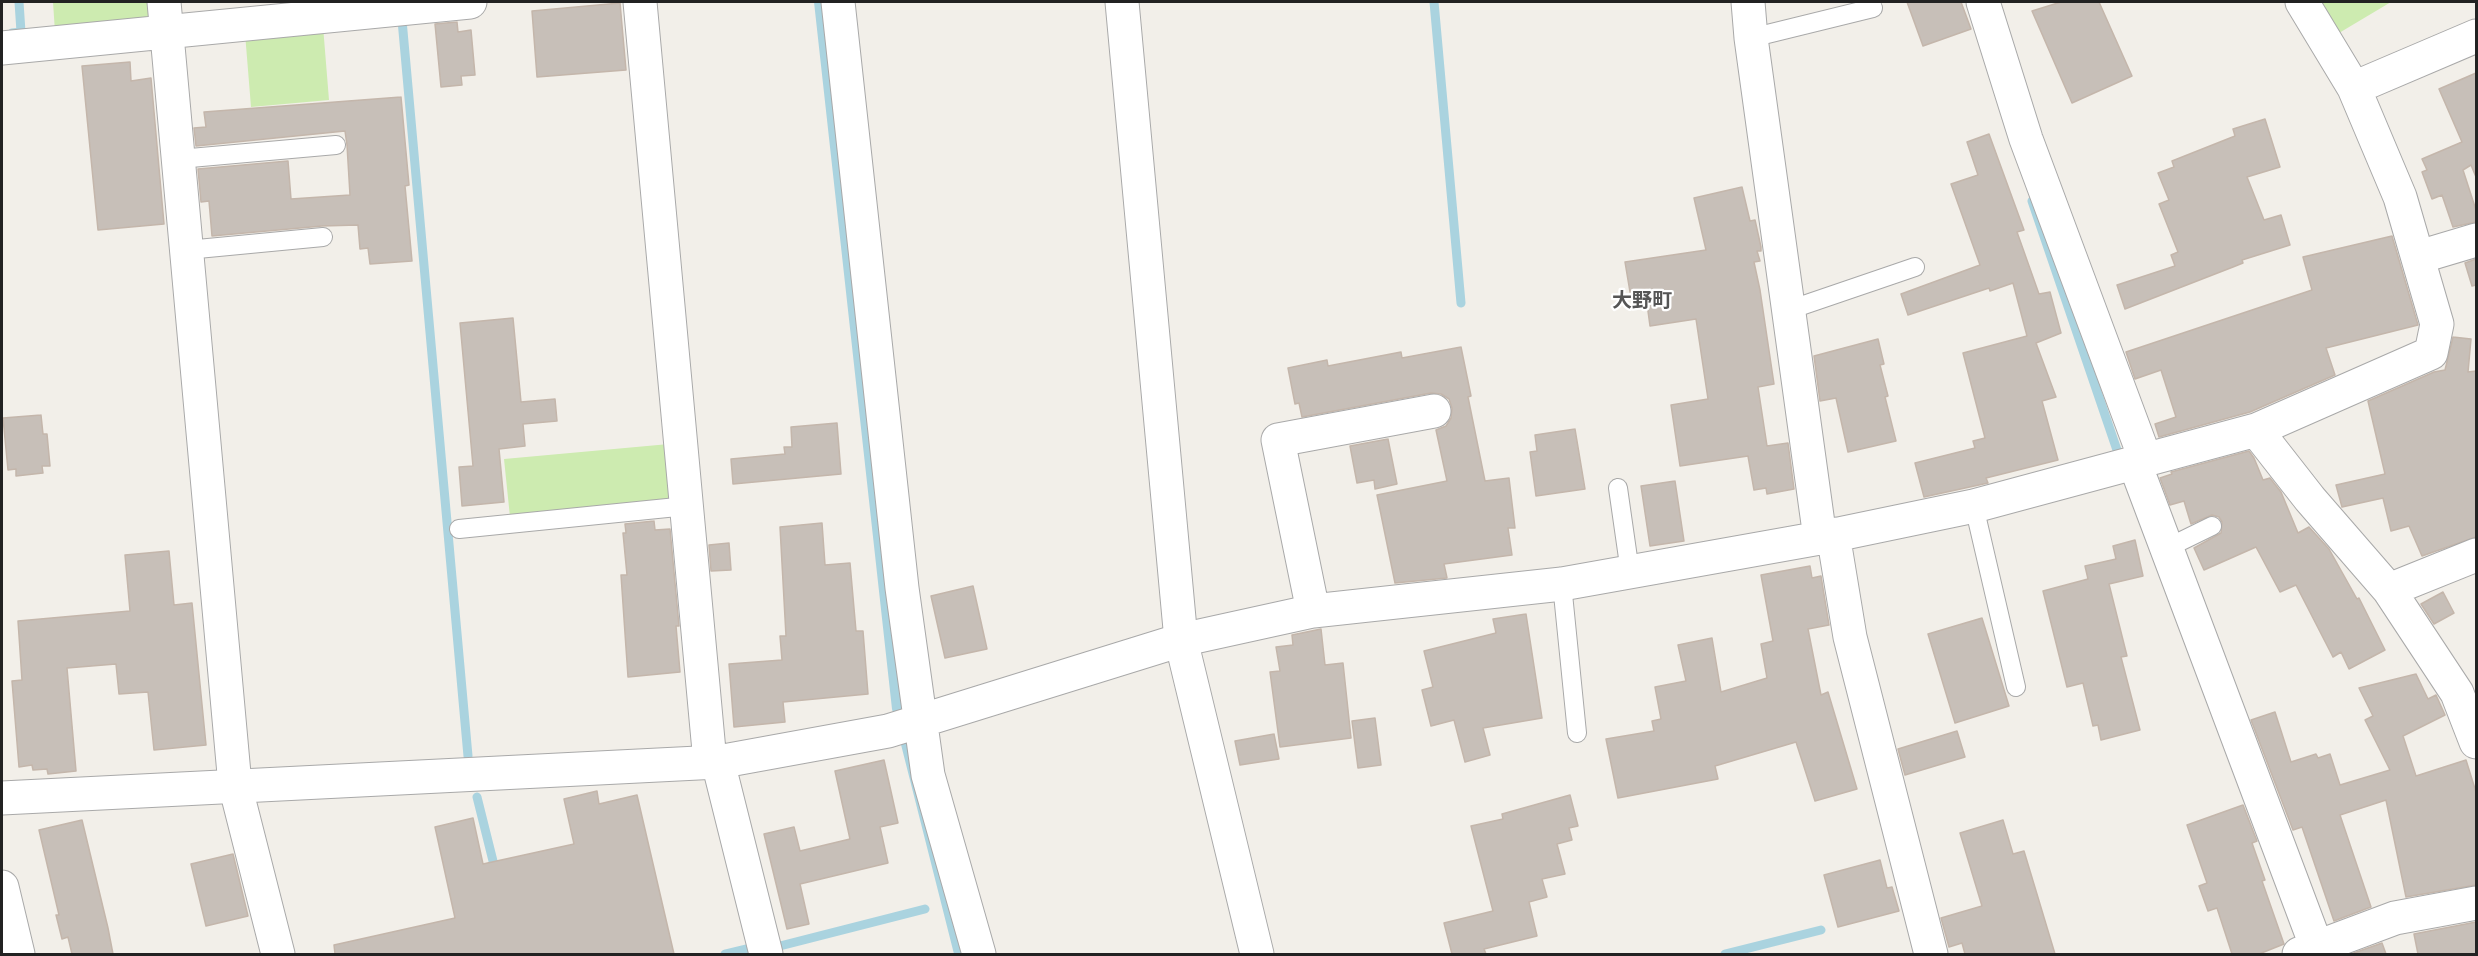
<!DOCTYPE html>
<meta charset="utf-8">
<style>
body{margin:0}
#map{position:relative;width:2478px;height:956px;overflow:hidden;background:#f2efe9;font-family:"Golos Text",sans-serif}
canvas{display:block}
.frame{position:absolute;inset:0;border:3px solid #222;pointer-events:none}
</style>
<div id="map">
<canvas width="2478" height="956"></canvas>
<div class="frame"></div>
</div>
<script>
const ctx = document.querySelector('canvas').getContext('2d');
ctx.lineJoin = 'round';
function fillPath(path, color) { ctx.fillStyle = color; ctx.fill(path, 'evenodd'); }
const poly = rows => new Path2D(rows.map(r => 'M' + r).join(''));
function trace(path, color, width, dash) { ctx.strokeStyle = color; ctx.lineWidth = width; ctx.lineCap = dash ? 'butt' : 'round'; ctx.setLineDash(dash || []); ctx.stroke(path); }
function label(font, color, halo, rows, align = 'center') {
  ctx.font = font + ' "Golos Text","Noto Sans JP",sans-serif'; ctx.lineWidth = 4.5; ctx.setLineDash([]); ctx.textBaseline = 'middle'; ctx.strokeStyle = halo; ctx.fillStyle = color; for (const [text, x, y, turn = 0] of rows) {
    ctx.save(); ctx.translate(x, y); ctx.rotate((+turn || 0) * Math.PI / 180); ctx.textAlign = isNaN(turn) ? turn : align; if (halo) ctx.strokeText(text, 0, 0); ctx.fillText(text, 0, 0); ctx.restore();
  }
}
fillPath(poly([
 [53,2,154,2,156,16,55,32],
 [2315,2,2391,2,2334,36],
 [323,26,329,100,251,107,245,33],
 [669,444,674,503,510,517,504,459]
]), '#cdebb0');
fillPath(poly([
 [814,2,825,2,900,694,964,954,954,954,892,709]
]), '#aad3df');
trace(poly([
 [1434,2,1461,303],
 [402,20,468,756],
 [12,33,21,32,19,2],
 [2032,201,2118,453],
 [477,797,496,873],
 [776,947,925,909],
 [725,954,754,947],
 [1725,954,1821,930]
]), '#aad3df', 9);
const building = poly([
 [1907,2,1961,2,1971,29,1923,46,1907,2],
 [2061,2,2099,2,2132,76,2072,103,2032,11,2061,2],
 [620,3,626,70,537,77,532,11,620,3],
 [457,22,458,32,471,30,475,75,461,76,462,85,441,87,435,24,457,22],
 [130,62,131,81,151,78,164,224,98,230,82,66,130,62],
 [2476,73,2476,177,2471,165,2463,170,2476,210,2476,222,2453,227,2442,195,2432,199,2422,172,2427,170,2422,159,2462,142,2439,89,2476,73],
 [401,97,409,185,405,186,412,261,370,264,368,248,360,249,358,225,322,226,212,236,209,201,201,202,198,169,288,161,291,199,350,195,347,145,345,131,196,146,194,128,206,127,204,112,401,97],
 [2265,119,2280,167,2247,177,2264,220,2281,215,2290,245,2242,260,2243,263,2233,267,2125,309,2117,285,2175,266,2171,255,2178,252,2159,204,2169,200,2158,173,2174,167,2172,161,2235,136,2233,129,2265,119],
 [1989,134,2024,230,2017,232,2039,294,2050,292,2061,333,2036,343,2056,397,2042,401,2058,460,1986,478,1988,483,1924,497,1915,463,1975,448,1973,441,1985,438,1963,353,2027,336,2013,283,1990,291,1989,288,1908,315,1901,294,1980,265,1951,184,1978,175,1967,142,1989,134],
 [1742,187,1750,221,1755,220,1761,247,1761,251,1757,251,1760,261,1754,262,1760,290,1774,384,1758,387,1767,446,1788,443,1794,489,1767,494,1766,488,1754,490,1748,456,1680,466,1671,405,1708,399,1696,319,1650,326,1645,289,1630,292,1625,262,1706,250,1694,198,1742,187],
 [2392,236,2418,325,2326,348,2335,375,2250,412,2159,437,2155,424,2176,417,2161,370,2135,379,2126,352,2312,290,2303,257,2392,236],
 [2476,259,2476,285,2472,286,2465,263,2476,259],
 [513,318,521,402,555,399,557,421,523,424,525,446,499,449,504,502,462,506,459,467,473,466,460,323,513,318],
 [2453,337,2471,339,2468,372,2476,371,2476,537,2422,556,2409,526,2391,531,2383,498,2342,507,2336,485,2385,474,2368,401,2434,372,2445,370,2453,337],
 [1878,339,1884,364,1880,365,1888,396,1885,397,1896,441,1848,452,1836,398,1820,401,1814,356,1878,339],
 [1461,347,1471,396,1468,397,1485,481,1509,478,1515,528,1508,528,1512,555,1444,564,1447,578,1395,583,1377,495,1447,481,1436,430,1446,426,1451,418,1452,408,1449,399,1441,394,1431,393,1302,417,1299,403,1295,404,1288,368,1327,360,1328,366,1401,352,1402,358,1461,347],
 [41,415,43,434,47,434,50,466,42,466,43,473,16,476,16,469,8,470,3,418,41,415],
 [837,423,841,474,733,484,731,459,785,454,784,447,792,447,791,427,837,423],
 [1575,429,1585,489,1536,496,1530,452,1537,451,1535,435,1575,429],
 [1388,439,1397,484,1375,489,1374,480,1357,483,1350,446,1388,439],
 [2249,451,2254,458,2263,480,2270,478,2281,492,2298,533,2309,527,2329,549,2357,599,2359,598,2385,650,2349,669,2341,652,2333,657,2296,585,2280,592,2256,547,2204,570,2194,548,2221,533,2222,522,2219,517,2212,515,2191,524,2184,501,2170,505,2160,478,2172,474,2171,472,2249,451],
 [1675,481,1684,541,1650,546,1641,486,1675,481],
 [654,521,655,530,670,529,679,626,676,626,680,672,628,677,621,575,627,575,623,533,626,533,625,524,654,521],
 [822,523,825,565,850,563,856,631,863,631,868,694,783,702,785,722,734,727,729,664,782,660,780,636,786,636,780,527,822,523],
 [2135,540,2143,576,2109,584,2127,656,2121,657,2140,730,2101,740,2098,725,2093,726,2083,683,2067,687,2043,591,2088,579,2085,566,2116,559,2113,546,2135,540],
 [729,543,731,570,711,571,709,545,729,543],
 [169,551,174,605,192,603,206,745,154,750,148,692,119,694,116,664,67,668,76,771,48,774,47,769,33,770,32,765,19,767,12,681,22,680,18,621,130,611,125,555,169,551],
 [1810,566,1812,578,1821,576,1829,625,1808,629,1821,695,1828,692,1857,789,1815,801,1796,742,1715,766,1718,779,1618,798,1606,739,1654,731,1652,721,1661,719,1655,687,1686,681,1678,645,1712,638,1721,692,1767,678,1761,644,1773,641,1761,575,1810,566],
 [973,586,987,649,945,658,931,596,973,586],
 [2443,592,2454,613,2434,624,2421,604,2443,592],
 [1526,614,1542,718,1483,728,1490,755,1465,762,1454,720,1431,726,1422,690,1433,687,1424,651,1496,633,1493,619,1526,614],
 [1982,618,2009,706,1955,723,1928,634,1982,618],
 [1321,629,1325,665,1343,663,1351,738,1280,747,1270,672,1280,671,1276,647,1293,645,1292,635,1321,629],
 [2416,674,2428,699,2436,695,2445,715,2403,736,2416,776,2466,760,2476,792,2476,885,2406,897,2386,800,2340,815,2371,907,2334,921,2302,827,2293,830,2251,720,2275,712,2291,762,2316,754,2318,758,2330,754,2340,785,2390,770,2365,720,2373,716,2359,688,2416,674],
 [1375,718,1381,765,1358,768,1352,721,1375,718],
 [1957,731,1965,757,1905,775,1898,749,1957,731],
 [1274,734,1279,759,1240,765,1235,741,1274,734],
 [884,760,898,823,880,827,888,863,800,884,809,924,787,929,764,834,794,827,800,851,850,839,835,771,884,760],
 [597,791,599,804,637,795,674,954,335,954,334,945,455,918,435,827,473,818,483,864,574,844,564,799,597,791],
 [1570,795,1578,826,1569,828,1572,840,1557,844,1565,874,1542,879,1547,897,1529,902,1537,936,1484,949,1486,954,1452,954,1444,923,1493,911,1471,826,1503,819,1502,814,1570,795],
 [2243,805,2257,841,2252,843,2265,880,2262,881,2284,944,2259,954,2232,954,2217,908,2208,911,2199,886,2207,883,2187,825,2243,805],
 [82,820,108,928,113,954,72,954,68,937,62,939,56,915,59,915,39,830,82,820],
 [2003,820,2013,854,2024,851,2055,954,1965,954,1962,943,1949,947,1941,918,1982,906,1960,833,2003,820],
 [233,854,248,916,206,926,191,864,233,854],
 [1880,860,1887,888,1892,887,1899,911,1838,927,1824,875,1880,860],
 [2476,922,2476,954,2418,954,2414,934,2476,922],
 [2382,943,2386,954,2351,954,2382,943]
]);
fillPath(building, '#c7bfb8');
trace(building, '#c4b6ab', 1.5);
const service = poly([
 [1751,38,1873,8],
 [179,159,336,145],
 [187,250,323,237],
 [1789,310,1915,267],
 [1618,488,1630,572],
 [1974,506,2016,687],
 [459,529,687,506],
 [2167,548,2212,526],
 [1562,584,1577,733]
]);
const minor = poly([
 [164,2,235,785,278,954],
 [640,2,710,762],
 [838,2,902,588,928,775,979,954],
 [1122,2,1181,640,1257,954],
 [1748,2,1751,38,1820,538],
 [1983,2,2026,139,2146,461],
 [2,48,470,2],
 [2354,88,2476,36],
 [2419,257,2476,240],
 [2256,430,2310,499,2389,590,2457,693,2476,742],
 [2135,464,2317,948],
 [1833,534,1850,637,1931,954],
 [2389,590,2476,555],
 [1313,611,1278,440,1434,411],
 [2,887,18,954],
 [766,954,718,762,888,731,1181,640,1313,611,1562,584,1820,538,1974,506,2256,430,2431,353,2437,324,2400,197,2354,88,2302,2],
 [2299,954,2395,918,2476,903]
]);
const tertiary = poly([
 [2,798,718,762]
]);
trace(service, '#a9a9a9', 20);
trace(minor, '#a9a9a9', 35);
trace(tertiary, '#a9a9a9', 35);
trace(service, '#fff', 18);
trace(minor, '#fff', 33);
trace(tertiary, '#fff', 33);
label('bold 20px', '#555', '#fff', [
 ["大野町",1642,301]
]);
</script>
